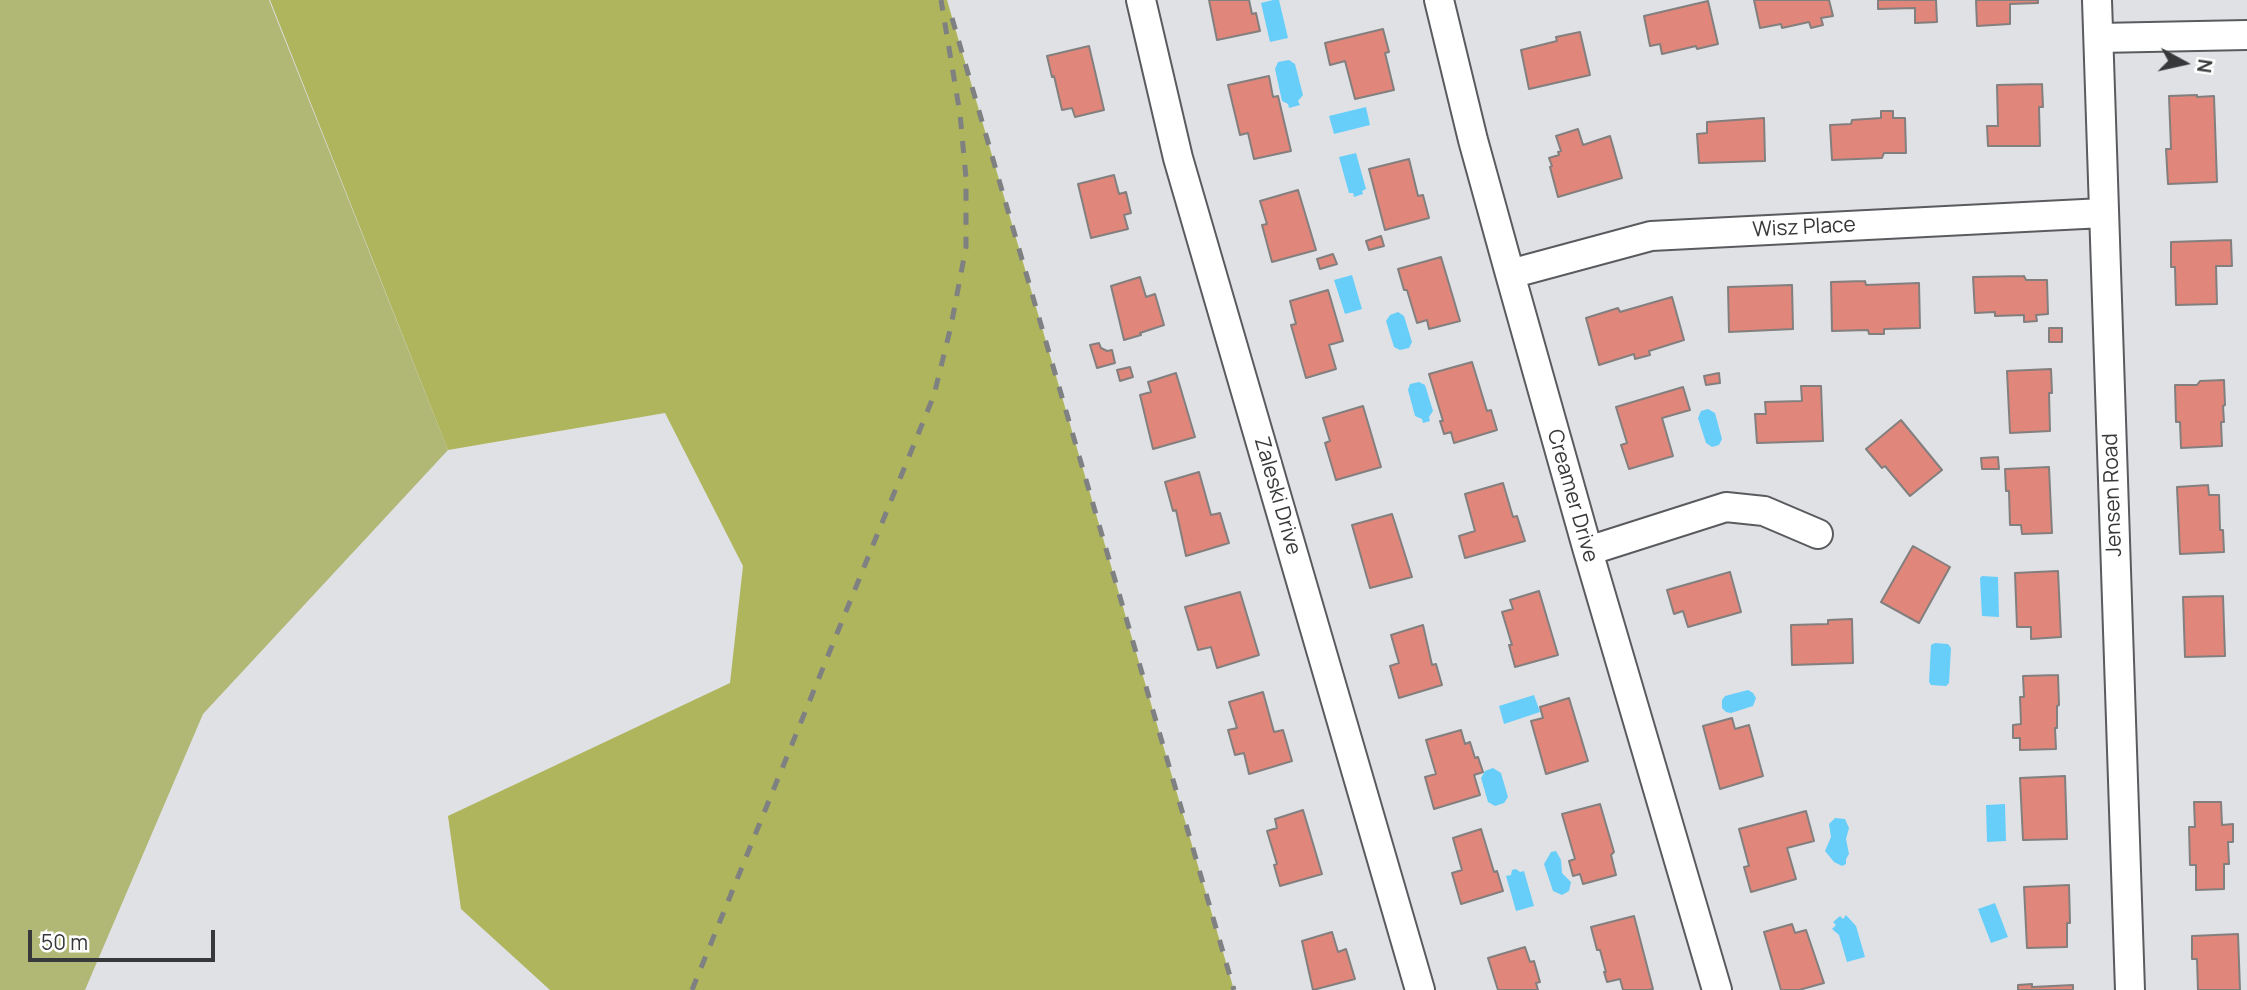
<!DOCTYPE html>
<style>
body{margin:0}
#map{position:relative;width:2247px;height:990px;overflow:hidden;background:#e0e1e5;font-family:Manrope,sans-serif}
canvas{display:block}
.north{position:absolute;left:2149px;top:28px;width:70px;height:70px;-webkit-text-stroke:5px #fff;paint-order:stroke;rotate:98deg;font-size:19px;font-weight:700;line-height:28px;text-align:center;color:#37383a}
.north::after{content:'';display:block;margin:auto;width:24px;height:32px;background:#37383a;clip-path:polygon(50% 0,100% 100%,50% 72%,0 100%)}
.scale{position:absolute;left:28px;top:930px;width:187px;height:32px;box-sizing:border-box;border:4px solid #37383a;border-top:0;padding-left:9px;font-size:21px;line-height:24px;white-space:nowrap;color:#37383a;-webkit-text-stroke:5px #fff;paint-order:stroke}
</style>
<div id="map">
<canvas width="2247" height="990"></canvas>
<div class="north">N</div>
<div class="scale">50 m</div>
</div>
<script>
const ctx = document.querySelector('canvas').getContext('2d');
ctx.lineJoin = 'round';
function fillPath(path, color) { ctx.fillStyle = color; ctx.fill(path, 'evenodd'); }
const poly = rows => new Path2D(rows.map(r => 'M' + r).join(''));
function trace(path, color, width, dash) { ctx.strokeStyle = color; ctx.lineWidth = width; ctx.lineCap = dash ? 'butt' : 'round'; ctx.setLineDash(dash || []); ctx.stroke(path); }
function label(font, color, halo, rows, align = 'center') {
  ctx.font = font + ' Manrope,sans-serif'; ctx.lineWidth = 7; ctx.setLineDash([]); ctx.textBaseline = 'middle'; ctx.strokeStyle = halo; ctx.fillStyle = color; for (const [text, x, y, turn = 0] of rows) {
    ctx.save(); ctx.translate(x, y); ctx.rotate((+turn || 0) * Math.PI / 180); ctx.textAlign = isNaN(turn) ? turn : align; if (halo) ctx.strokeText(text, 0, 0); ctx.fillText(text, 0, 0); ctx.restore();
  }
}
fillPath(poly([
 [0,0,269,0,448,450,203,714,85,990,0,990]
]), '#b1b774');
fillPath(poly([
 [270,0,947,0,1234,990,550,990,461,909,448,816,730,683,743,566,665,413,448,450]
]), '#afb55c');
fillPath(poly([
 [1273,0,1279,0,1288,38,1270,42,1261,3],
 [1289,60,1295,64,1303,95,1298,101,1300,105,1289,108,1288,104,1282,101,1275,69,1278,62],
 [1366,107,1370,125,1334,134,1329,116],
 [1356,153,1366,189,1362,191,1363,194,1354,197,1353,193,1349,193,1339,157],
 [1352,275,1362,309,1345,314,1334,280],
 [1398,312,1404,316,1412,342,1409,348,1400,350,1394,347,1386,321,1390,315],
 [1419,382,1425,385,1433,411,1429,417,1430,421,1423,423,1422,419,1415,416,1408,390,1410,384],
 [1708,409,1715,413,1722,439,1719,445,1712,447,1706,443,1698,418,1701,411],
 [1982,576,1998,577,1999,617,1982,616,1980,578],
 [1935,643,1948,644,1951,648,1949,683,1946,686,1931,685,1929,682,1931,645],
 [1748,690,1753,693,1756,698,1753,706,1731,713,1726,712,1722,708,1722,700,1725,696],
 [1534,695,1540,712,1504,724,1499,706],
 [1493,768,1501,773,1508,797,1504,803,1495,806,1488,802,1481,778,1485,771],
 [2005,804,2006,841,1987,842,1986,805],
 [1835,818,1845,819,1849,828,1846,839,1849,854,1846,859,1846,864,1842,866,1834,862,1825,851,1831,837,1829,824],
 [1556,851,1561,860,1562,873,1571,882,1569,891,1562,895,1553,891,1544,864,1551,852],
 [1516,869,1520,872,1524,871,1534,906,1516,911,1506,876,1511,875,1512,870],
 [1995,903,2008,937,1991,943,1978,909],
 [1846,915,1856,926,1865,957,1847,962,1839,935,1832,929,1836,925,1833,922,1840,916,1843,919]
]), '#67cefa');
const building = poly([
 [1209,0,1249,0,1252,14,1256,13,1260,31,1217,40,1209,0],
 [1754,0,1829,0,1833,16,1821,18,1823,25,1811,28,1809,22,1782,28,1781,24,1760,28,1754,0],
 [1878,0,1936,0,1937,22,1915,23,1915,8,1878,9,1878,0],
 [1978,0,2038,0,2038,3,2010,4,2010,24,1977,26,1976,1,1978,0],
 [1708,1,1718,44,1697,49,1696,46,1662,54,1660,44,1650,46,1644,16,1708,1],
 [1383,29,1389,52,1385,53,1394,90,1355,99,1345,61,1330,65,1325,43,1383,29],
 [1580,32,1590,75,1529,89,1521,50,1557,41,1556,37,1580,32],
 [1089,46,1104,110,1075,117,1072,108,1062,110,1054,76,1052,77,1047,56,1089,46],
 [1269,76,1273,97,1278,96,1291,151,1254,159,1248,133,1240,135,1228,85,1269,76],
 [2042,84,2043,107,2039,107,2040,146,1988,146,1987,126,1998,126,1997,85,2042,84],
 [2197,95,2197,97,2214,96,2217,182,2168,184,2166,149,2171,149,2169,96,2197,95],
 [1881,111,1893,111,1893,118,1905,118,1906,153,1884,153,1882,158,1832,160,1830,125,1851,124,1852,120,1881,118,1881,111],
 [1764,118,1765,161,1699,163,1697,134,1707,133,1707,122,1764,118],
 [1578,129,1583,145,1610,136,1622,178,1558,197,1550,167,1552,166,1549,158,1559,155,1558,152,1561,151,1556,136,1578,129],
 [1409,159,1418,196,1423,195,1429,218,1385,230,1369,169,1409,159],
 [1114,175,1119,194,1126,192,1131,213,1124,215,1128,229,1091,238,1078,184,1114,175],
 [1298,190,1316,250,1272,262,1262,225,1267,224,1260,201,1298,190],
 [1381,236,1384,246,1369,250,1366,241,1381,236],
 [2231,240,2232,266,2216,266,2217,304,2176,305,2175,267,2171,267,2171,242,2231,240],
 [1333,254,1337,264,1320,269,1317,259,1333,254],
 [1441,257,1460,321,1429,329,1427,320,1417,323,1407,290,1404,290,1398,269,1441,257],
 [2024,276,2026,280,2047,280,2048,314,2036,315,2037,321,2024,322,2024,315,1995,316,1995,312,1975,313,1973,277,2024,276],
 [1140,277,1146,297,1155,294,1164,325,1140,333,1141,335,1124,340,1111,286,1140,277],
 [1865,281,1866,285,1919,283,1920,328,1884,329,1884,334,1869,334,1868,330,1832,331,1831,282,1865,281],
 [1792,285,1793,329,1729,332,1728,287,1792,285],
 [1328,290,1343,341,1329,345,1336,369,1306,378,1291,325,1296,324,1290,301,1328,290],
 [1672,297,1684,340,1649,351,1650,355,1635,359,1634,354,1599,365,1586,318,1618,308,1620,312,1672,297],
 [2049,328,2062,328,2062,342,2049,342,2049,328],
 [1099,343,1101,348,1107,351,1112,350,1115,363,1097,368,1090,345,1099,343],
 [1472,362,1487,411,1491,410,1497,430,1454,443,1451,432,1444,434,1440,421,1443,421,1429,374,1472,362],
 [1130,367,1133,377,1120,381,1117,370,1130,367],
 [2051,369,2052,393,2049,393,2050,431,2010,433,2007,371,2051,369],
 [1176,373,1195,437,1153,449,1140,395,1151,392,1148,382,1176,373],
 [1719,373,1720,383,1706,385,1704,376,1719,373],
 [2224,380,2225,405,2223,406,2224,422,2221,422,2222,446,2181,448,2180,422,2176,422,2175,385,2197,385,2200,381,2224,380],
 [1801,386,1821,386,1823,441,1757,443,1755,414,1766,414,1765,402,1802,401,1801,386],
 [1683,387,1690,410,1662,418,1673,456,1629,469,1621,445,1627,443,1616,407,1683,387],
 [1363,406,1381,467,1336,480,1325,443,1330,441,1323,418,1363,406],
 [1901,420,1942,470,1910,496,1885,466,1882,468,1866,449,1901,420],
 [1998,457,1999,469,1982,469,1981,458,1998,457],
 [2049,467,2052,533,2022,534,2021,525,2010,525,2009,491,2006,491,2005,469,2049,467],
 [1199,472,1211,515,1220,513,1229,543,1186,556,1176,510,1173,511,1165,482,1199,472],
 [1503,483,1513,517,1517,516,1525,541,1465,558,1459,536,1475,531,1465,494,1503,483],
 [2208,485,2209,495,2219,495,2220,530,2223,530,2224,552,2180,554,2177,487,2208,485],
 [1392,514,1412,577,1370,588,1352,525,1392,514],
 [1913,546,1950,567,1919,623,1881,602,1913,546],
 [2058,571,2061,637,2031,639,2031,627,2017,627,2015,573,2058,571],
 [1730,572,1741,612,1688,627,1683,611,1674,614,1667,590,1730,572],
 [1539,591,1558,655,1515,667,1509,645,1512,645,1502,612,1513,609,1510,600,1539,591],
 [1240,592,1259,655,1217,668,1211,647,1198,650,1185,607,1240,592],
 [2223,596,2225,656,2185,657,2183,597,2223,596],
 [1852,619,1853,663,1792,665,1791,625,1828,624,1828,620,1852,619],
 [1423,625,1432,665,1436,664,1442,685,1399,698,1390,666,1399,663,1391,635,1423,625],
 [2058,675,2059,705,2057,706,2057,728,2055,728,2056,749,2020,750,2020,738,2013,738,2013,725,2021,724,2020,697,2024,697,2023,676,2058,675],
 [1263,692,1274,732,1283,730,1292,761,1249,774,1244,753,1235,755,1228,730,1237,728,1229,702,1263,692],
 [1569,698,1588,761,1546,774,1531,721,1543,718,1540,707,1569,698],
 [1732,718,1735,729,1749,725,1763,776,1720,789,1703,726,1732,718],
 [1461,730,1465,744,1470,742,1475,758,1478,757,1483,772,1474,775,1480,795,1434,809,1425,777,1436,774,1426,740,1461,730],
 [2065,776,2067,839,2023,840,2020,778,2065,776],
 [2194,802,2221,802,2222,825,2233,824,2233,842,2228,842,2229,864,2224,864,2224,889,2196,890,2196,865,2190,865,2189,827,2195,827,2194,802],
 [1600,804,1614,852,1611,855,1616,875,1583,884,1580,874,1573,876,1569,861,1575,859,1562,814,1600,804],
 [1303,810,1322,874,1280,886,1274,865,1277,864,1267,831,1277,828,1275,819,1303,810],
 [1806,811,1814,841,1787,848,1796,879,1751,892,1744,867,1749,866,1739,829,1806,811],
 [1481,829,1494,872,1497,871,1503,891,1461,904,1452,873,1462,870,1453,838,1481,829],
 [2069,885,2070,923,2067,923,2067,947,2027,948,2024,887,2069,885],
 [1634,916,1653,989,1648,990,1623,990,1620,979,1607,982,1604,972,1606,972,1600,950,1597,950,1591,927,1634,916],
 [1792,924,1795,933,1806,930,1824,983,1799,990,1781,990,1764,932,1792,924],
 [1332,932,1338,952,1346,949,1355,979,1313,990,1302,941,1332,932],
 [2238,934,2240,990,2198,990,2197,959,2192,959,2192,936,2238,934],
 [1525,947,1530,962,1534,961,1540,982,1536,983,1538,990,1498,990,1488,958,1525,947],
 [2032,984,2032,987,2073,985,2073,990,2018,990,2018,985,2032,984]
]);
fillPath(building, '#e1867b');
trace(building, '#837f7e', 2);
const street = poly([
 [1141,0,1178,158,1420,990],
 [1439,0,1473,140,1510,274,1588,551,1717,990],
 [2097,0,2130,990],
 [2099,38,2247,35],
 [1510,274,1651,236,2103,213],
 [1588,551,1726,507,1764,511,1818,534]
]);
trace(street, '#5a5b5e', 32);
trace(street, '#fff', 28);
trace(poly([
 [952,18,1234,990],
 [692,990,934,395,951,326,966,247,966,178,960,114,941,0]
]), '#7f8082', 5, [12, 12]);
label('21px', '#37383a', '#fff', [
 ["Wisz Place",1804,228,-3],
 ["Jensen Road",2113,495,-92],
 ["Zaleski Drive",1277,496,74],
 ["Creamer Drive",1572,496,74]
]);
</script>
